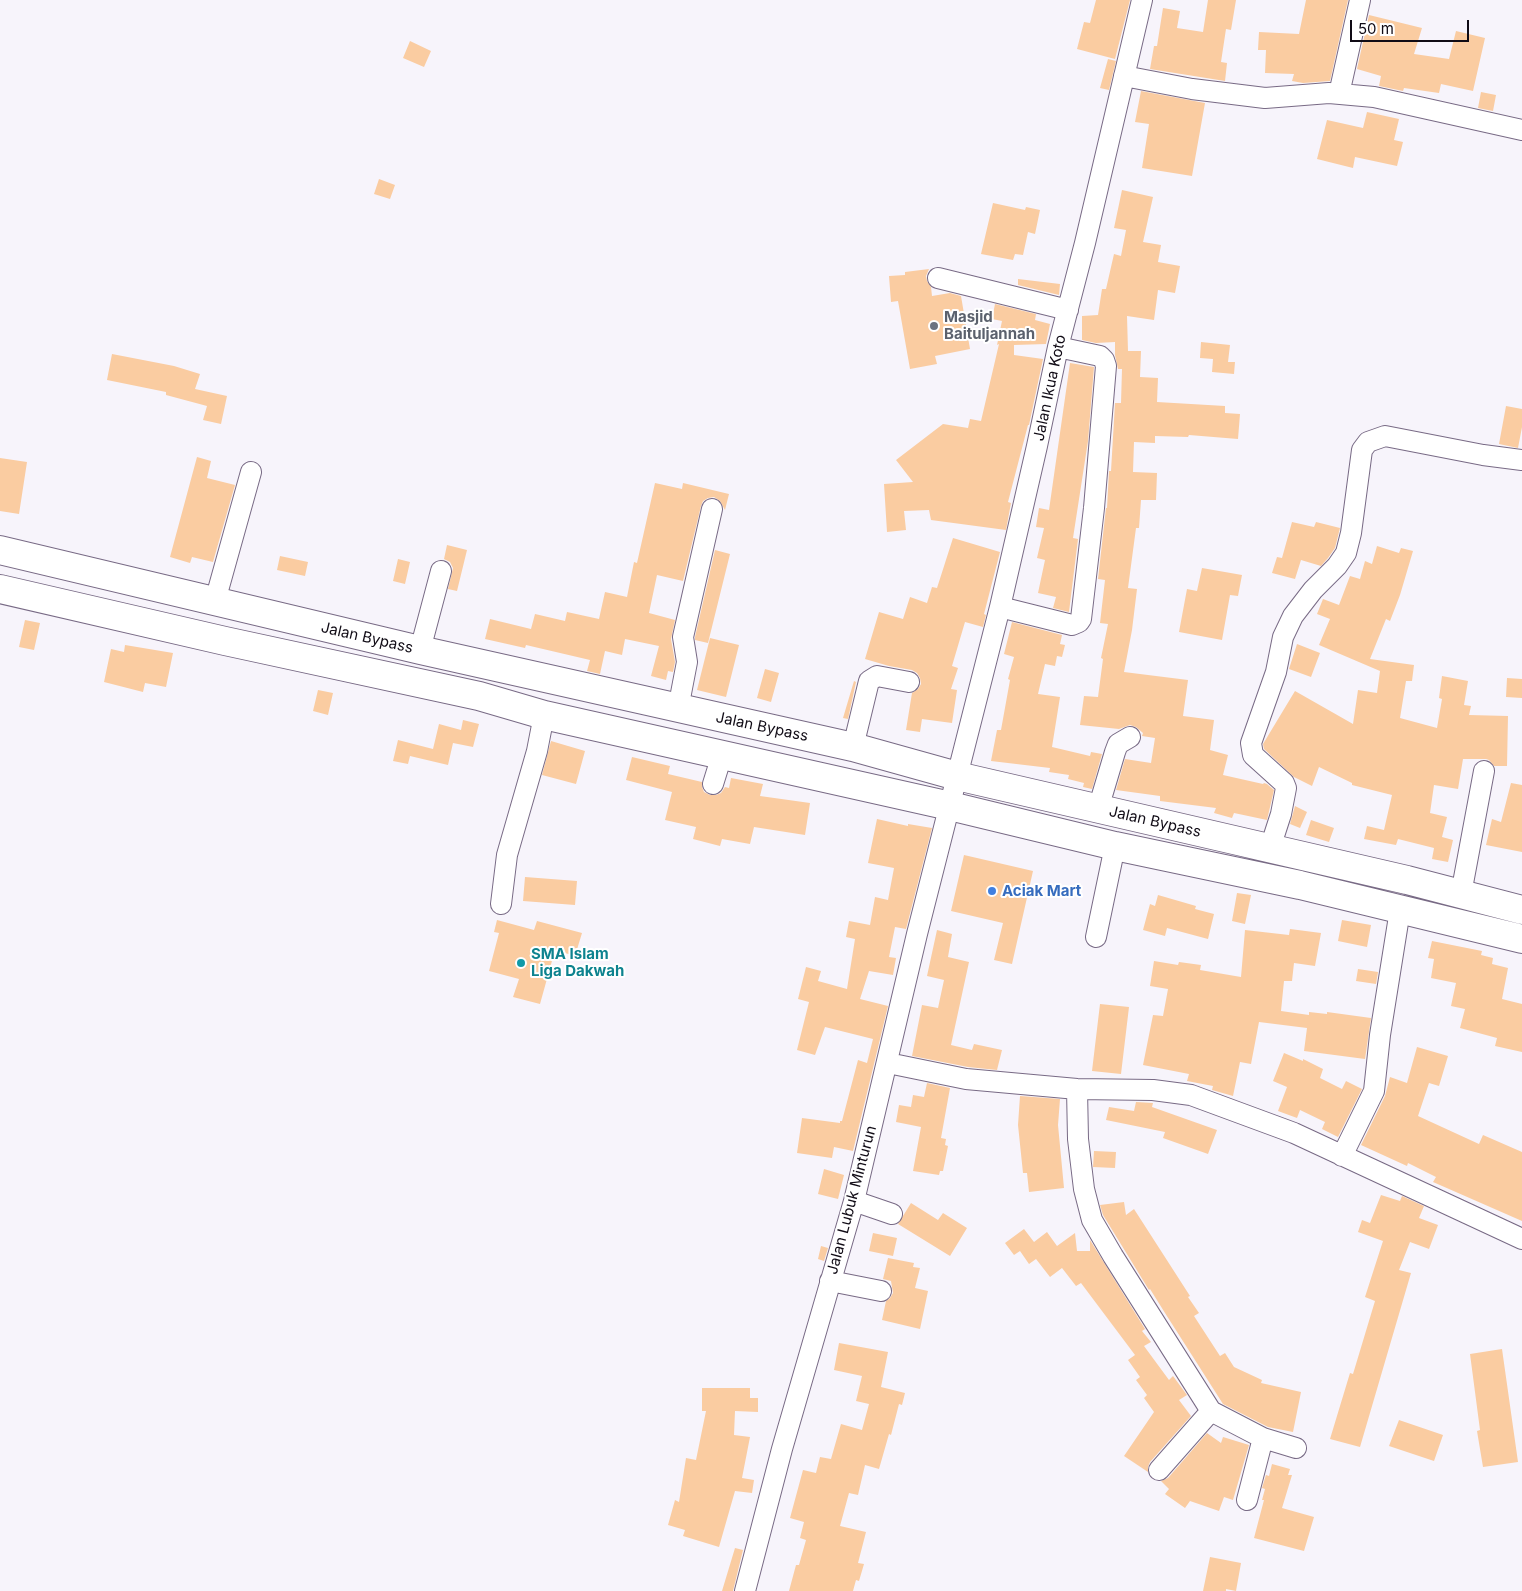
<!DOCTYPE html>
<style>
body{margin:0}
#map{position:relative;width:1522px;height:1591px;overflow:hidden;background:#f7f4fb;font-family:Inter,sans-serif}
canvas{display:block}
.scale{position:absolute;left:1350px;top:20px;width:119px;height:22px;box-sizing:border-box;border:2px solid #100b15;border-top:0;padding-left:6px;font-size:15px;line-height:18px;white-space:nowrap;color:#100b15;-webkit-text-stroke:4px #fff;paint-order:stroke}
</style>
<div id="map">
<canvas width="1522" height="1591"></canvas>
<div class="scale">50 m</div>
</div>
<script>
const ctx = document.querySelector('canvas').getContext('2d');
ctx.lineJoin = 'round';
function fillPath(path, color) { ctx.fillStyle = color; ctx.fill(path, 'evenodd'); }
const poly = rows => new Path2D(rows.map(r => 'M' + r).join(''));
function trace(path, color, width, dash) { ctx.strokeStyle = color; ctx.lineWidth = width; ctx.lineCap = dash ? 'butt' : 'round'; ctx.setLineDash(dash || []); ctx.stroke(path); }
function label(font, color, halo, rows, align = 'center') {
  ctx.font = font + ' Inter,sans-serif'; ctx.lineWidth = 4; ctx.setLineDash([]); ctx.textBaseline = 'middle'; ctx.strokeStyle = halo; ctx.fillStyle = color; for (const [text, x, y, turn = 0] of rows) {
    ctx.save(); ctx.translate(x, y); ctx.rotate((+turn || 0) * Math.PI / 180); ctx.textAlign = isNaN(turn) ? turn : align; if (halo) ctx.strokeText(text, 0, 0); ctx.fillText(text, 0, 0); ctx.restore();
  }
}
fillPath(poly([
 [1096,0,1130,0,1115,59,1077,49,1084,22,1090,23],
 [1208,0,1236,0,1231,30,1226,29,1221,62,1227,63,1225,81,1150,69,1154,46,1157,46,1163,8,1180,11,1177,28,1203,32],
 [1306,0,1348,0,1330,81,1303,83,1292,81,1294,74,1265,73,1266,50,1258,50,1259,32,1299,34],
 [1369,15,1422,28,1414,54,1449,59,1456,31,1485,38,1473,91,1441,84,1439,93,1404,88,1403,91,1379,86,1381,76,1357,69],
 [410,41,431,51,424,67,403,58],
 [1108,59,1116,61,1109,90,1100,88],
 [1141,91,1205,103,1192,176,1142,168,1149,124,1135,122],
 [1481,92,1496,95,1493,111,1478,108],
 [1367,112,1399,119,1394,140,1403,142,1397,166,1355,157,1353,168,1317,159,1327,120,1363,128],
 [379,179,395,185,390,199,374,194],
 [1122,190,1153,197,1143,242,1161,245,1158,262,1180,266,1175,293,1158,290,1154,320,1127,316,1128,351,1141,351,1140,377,1158,378,1157,402,1225,406,1225,413,1240,414,1238,439,1189,435,1188,437,1155,436,1155,443,1134,442,1133,472,1157,473,1156,500,1141,500,1139,528,1136,528,1128,588,1137,589,1132,630,1124,672,1188,680,1183,716,1214,720,1210,750,1228,755,1223,775,1263,784,1264,783,1267,784,1274,790,1267,820,1234,813,1232,818,1214,813,1216,808,1160,801,1160,796,1116,790,1125,759,1151,763,1155,738,1142,736,1143,733,1136,727,1130,725,1119,729,1080,725,1084,696,1098,697,1103,659,1101,658,1108,624,1100,623,1105,580,1098,579,1106,508,1107,508,1109,471,1111,471,1115,403,1121,403,1122,369,1118,369,1115,355,1115,342,1096,343,1082,340,1082,316,1098,315,1102,289,1106,289,1114,254,1121,256,1126,230,1114,228],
 [993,203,1025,210,1026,207,1040,210,1035,234,1028,232,1023,255,1015,254,1013,260,981,254],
 [929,269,926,276,927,281,931,287,932,296,950,293,961,296,970,349,935,356,937,364,910,369,898,301,891,302,889,276,905,275,905,272],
 [1018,279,1060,284,1059,295,1018,285],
 [995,304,1036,314,1035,320,1050,324,1046,344,1014,345,1014,355,1043,359,1029,425,1028,425,1008,502,1011,503,1006,530,931,520,929,510,904,511,906,530,887,532,884,484,913,482,896,460,943,424,968,428,970,419,981,421,999,344,997,345,1002,321,992,319],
 [1201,342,1230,345,1228,362,1235,362,1234,374,1212,372,1213,359,1200,358],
 [112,354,174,366,200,374,195,389,227,396,221,424,203,420,207,406,166,395,166,392,107,380],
 [1070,363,1094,367,1088,441,1073,538,1078,539,1069,612,1053,608,1056,597,1038,593,1045,560,1037,558,1044,528,1036,527,1039,508,1049,510],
 [1506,406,1522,409,1522,427,1518,448,1499,444],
 [197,457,211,461,207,478,235,485,213,562,192,557,190,563,170,557],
 [0,458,27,462,19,514,0,511],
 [655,483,682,489,683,483,729,494,725,510,720,501,714,497,708,498,703,501,701,506,683,581,657,575,649,613,675,620,671,639,675,662,673,672,668,671,666,680,651,676,659,646,625,639,622,655,605,651,600,674,587,671,590,660,526,645,525,648,485,639,490,619,531,629,535,614,565,621,567,612,599,619,605,592,627,597,634,562,637,563],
 [1292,522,1314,527,1316,522,1340,528,1335,548,1328,558,1321,566,1301,560,1295,579,1272,573,1277,557,1282,558],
 [953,538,1000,552,984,614,986,615,983,627,965,622,952,666,958,668,951,689,957,690,952,723,922,719,920,732,906,730,912,693,918,689,921,684,920,678,917,673,912,670,889,666,865,659,879,612,903,619,910,597,927,603,932,587,937,588],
 [447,545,467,550,457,591,448,589,453,568,450,562,444,559],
 [1377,546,1399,553,1401,548,1413,551,1400,595,1390,621,1386,619,1370,659,1414,665,1412,681,1406,681,1400,718,1437,728,1442,699,1439,698,1442,676,1468,681,1464,705,1471,706,1469,715,1508,716,1507,766,1494,766,1489,760,1486,759,1463,759,1458,789,1434,785,1430,813,1447,817,1442,837,1453,840,1448,862,1432,859,1434,848,1398,839,1396,845,1364,839,1367,826,1384,830,1392,795,1352,785,1352,783,1319,767,1312,786,1294,777,1264,749,1263,744,1295,691,1353,724,1358,690,1377,693,1380,671,1319,645,1330,619,1317,614,1323,599,1339,605,1350,576,1360,579,1365,561,1372,564],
 [715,550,730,554,708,643,695,640,695,637],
 [280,556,308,562,305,576,277,570],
 [398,559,410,562,405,584,393,581],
 [1202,568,1242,575,1238,596,1230,595,1222,640,1179,632,1187,589,1197,591],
 [25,620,40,623,34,650,19,647],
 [1012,622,1062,635,1060,644,1065,645,1062,657,1057,656,1055,666,1045,664,1038,694,1060,697,1052,747,1090,756,1091,752,1102,754,1092,789,1083,787,1084,783,1068,779,1069,775,1049,772,1050,768,991,761,997,730,1001,730,1010,680,1008,679,1014,657,1004,654],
 [710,638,739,645,726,697,697,690],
 [1297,644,1320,653,1311,677,1289,669],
 [125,645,173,653,166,687,145,683,143,692,104,682,111,649,124,652],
 [765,669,779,673,771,702,757,698],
 [1507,678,1522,679,1522,698,1506,697],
 [854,681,856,682,848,719,843,718],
 [318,690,333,693,328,715,313,711],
 [463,720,479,724,473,747,453,743,448,765,410,756,408,764,393,761,398,740,433,749,439,724,461,730],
 [551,741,585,751,576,784,542,775],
 [632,757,670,766,668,774,702,782,702,787,704,792,710,795,716,795,721,793,725,787,729,788,731,778,763,784,760,796,810,803,805,835,754,827,750,844,722,839,720,846,693,839,696,827,665,820,672,792,626,780],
 [1511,783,1522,785,1522,852,1486,845,1492,819,1501,822],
 [1295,806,1307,812,1300,828,1290,824],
 [877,819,908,826,908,824,932,828,906,929,895,927,889,957,896,958,893,975,869,971,860,999,888,1006,853,1151,834,1147,832,1158,797,1153,802,1118,840,1123,840,1121,842,1121,858,1060,867,1063,873,1039,825,1027,815,1055,797,1050,809,1002,798,999,806,967,821,971,818,981,847,989,855,939,846,937,849,921,870,925,875,897,888,900,894,868,868,863],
 [1311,820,1334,828,1329,842,1306,835],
 [964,855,1033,871,1012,964,994,960,1003,923,951,911],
 [525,877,577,881,575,905,523,901],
 [1237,893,1251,895,1245,924,1232,921],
 [1158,895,1196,906,1195,909,1214,914,1208,939,1167,928,1165,936,1143,930,1150,904,1155,906],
 [497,920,534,930,537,921,582,933,575,956,555,950,540,1004,513,997,519,979,489,971,499,933,494,932],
 [1342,920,1371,925,1367,947,1338,941],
 [1290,929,1321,933,1315,966,1294,963,1292,981,1284,981,1281,1011,1309,1015,1309,1012,1327,1014,1327,1012,1371,1018,1365,1059,1304,1051,1307,1028,1259,1022,1251,1064,1240,1062,1233,1096,1212,1090,1213,1086,1187,1081,1189,1074,1143,1065,1153,1015,1163,1016,1168,989,1150,986,1154,961,1178,965,1179,962,1201,965,1200,970,1241,977,1245,930,1289,935],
 [937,930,952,934,948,957,969,962,951,1045,972,1050,974,1044,1002,1050,997,1070,968,1067,912,1056,922,1005,938,1008,944,980,927,976],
 [1432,941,1482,951,1481,955,1493,958,1492,964,1508,968,1502,999,1522,1004,1522,1052,1495,1046,1497,1038,1460,1028,1465,1009,1451,1006,1456,983,1431,978,1434,959,1428,958],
 [1358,969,1378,972,1376,984,1356,981],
 [1100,1004,1129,1007,1121,1074,1092,1071],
 [1417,1047,1448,1056,1439,1086,1429,1083,1418,1116,1479,1144,1483,1135,1522,1152,1522,1221,1433,1182,1436,1177,1408,1163,1407,1166,1361,1145,1385,1096,1390,1077,1407,1083],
 [1284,1053,1303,1061,1303,1059,1323,1069,1320,1078,1342,1089,1346,1081,1362,1089,1338,1137,1322,1129,1325,1122,1300,1110,1297,1118,1278,1111,1287,1087,1273,1081],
 [927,1083,950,1088,941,1138,946,1139,945,1145,948,1146,943,1171,940,1171,939,1175,913,1171,921,1127,896,1122,899,1105,911,1107,913,1095,924,1097],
 [1020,1096,1060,1099,1058,1125,1064,1188,1029,1192,1027,1173,1023,1173,1018,1125],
 [1136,1102,1153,1103,1152,1107,1217,1130,1208,1154,1163,1138,1165,1132,1106,1120,1109,1107,1134,1111],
 [1094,1151,1116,1152,1115,1168,1093,1167],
 [824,1169,844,1175,838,1199,818,1194],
 [1381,1195,1400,1201,1402,1196,1424,1206,1419,1218,1438,1225,1429,1249,1410,1242,1399,1270,1411,1273,1360,1447,1330,1439,1350,1373,1353,1374,1375,1301,1365,1297,1383,1241,1358,1232,1362,1220,1370,1223],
 [1124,1202,1126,1215,1134,1209,1190,1296,1188,1297,1199,1313,1194,1316,1220,1356,1225,1353,1234,1367,1262,1380,1261,1383,1301,1392,1293,1432,1268,1427,1223,1404,1165,1313,1150,1289,1149,1290,1103,1215,1100,1205],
 [911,1203,938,1220,943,1213,967,1228,950,1256,898,1224],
 [1024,1229,1034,1242,1047,1232,1057,1246,1075,1233,1077,1251,1090,1251,1090,1240,1145,1329,1142,1331,1151,1342,1144,1346,1169,1380,1173,1376,1187,1395,1179,1400,1191,1416,1150,1462,1148,1467,1148,1472,1124,1456,1154,1412,1144,1398,1147,1395,1136,1380,1140,1377,1128,1360,1135,1355,1081,1283,1076,1286,1062,1268,1050,1277,1036,1259,1029,1264,1020,1251,1014,1255,1005,1243],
 [873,1233,897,1238,893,1256,869,1251],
 [821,1246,828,1248,824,1261,818,1259],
 [888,1258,914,1263,913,1267,920,1268,915,1288,928,1291,920,1329,882,1320,886,1301,890,1298,893,1293,891,1281,883,1279],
 [839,1343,888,1352,881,1387,905,1393,902,1405,899,1404,891,1435,889,1434,879,1469,865,1465,858,1495,849,1493,840,1526,866,1532,858,1563,864,1564,859,1581,856,1580,853,1591,789,1591,796,1565,799,1565,806,1540,800,1538,804,1522,790,1518,803,1470,816,1473,820,1457,831,1459,841,1424,862,1430,869,1404,856,1401,862,1376,834,1370],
 [1502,1349,1518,1462,1483,1467,1477,1431,1480,1430,1470,1354],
 [702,1388,750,1388,750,1398,758,1398,758,1412,735,1411,734,1435,750,1437,742,1478,754,1480,752,1493,735,1491,719,1547,683,1536,685,1530,668,1525,675,1500,679,1502,686,1458,696,1460,706,1411,702,1411],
 [1399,1420,1443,1435,1434,1461,1389,1446],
 [1207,1433,1221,1443,1223,1437,1249,1445,1233,1500,1224,1497,1219,1511,1190,1501,1185,1508,1165,1494,1169,1489,1161,1481,1168,1478],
 [1272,1464,1290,1469,1288,1475,1292,1475,1282,1508,1314,1517,1304,1551,1254,1538,1264,1500,1262,1500,1265,1489,1262,1488,1266,1475,1269,1476],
 [735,1548,743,1550,733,1591,722,1591],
 [1210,1557,1241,1563,1236,1591,1226,1589,1226,1591,1203,1591]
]), '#facca1');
const minor = poly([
 [1124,76,1192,89,1265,98,1329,93,1374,97,1522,130],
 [1339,94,1360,0],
 [938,278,1068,310],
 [215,601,251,472],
 [1000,607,1072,625,1079,622,1081,619,1094,508,1106,366,1104,360,1100,356,1058,347],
 [420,650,441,571],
 [678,709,687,662,683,637,712,509],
 [853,747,869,681,877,676,909,682],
 [713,784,722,755],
 [1098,809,1115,752,1118,744,1130,737],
 [1270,848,1281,814,1286,788,1284,783,1253,755,1251,743,1276,672,1283,637,1293,616,1313,590,1337,566,1346,553,1351,533,1362,450,1368,442,1385,436,1483,455,1522,460],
 [1461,894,1484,771],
 [501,904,507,855,537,751,544,715],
 [1096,937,1115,846],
 [888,1063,966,1079,1077,1089,1153,1090,1191,1095,1294,1133,1522,1239],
 [1077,1089,1078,1139,1084,1189,1092,1220,1113,1256,1211,1411,1263,1438,1296,1448],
 [1342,1156,1374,1091,1380,1035,1400,910],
 [854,1201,892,1214],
 [830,1281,881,1291],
 [1159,1470,1211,1411],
 [1247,1500,1263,1438],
 [745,1591,782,1449,854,1201,917,934,1000,607,1037,446,1058,347,1085,243,1142,0]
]);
const highway = poly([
 [0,550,420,650,853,747,957,776,1407,880,1522,910],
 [0,589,225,641,479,696,544,715,950,806,1115,846,1300,885,1522,939]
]);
trace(minor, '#786a85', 22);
trace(highway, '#786a85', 30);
trace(minor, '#fff', 20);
trace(highway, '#fff', 28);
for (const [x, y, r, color] of [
 [934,326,5,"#6b7280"],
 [992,891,5,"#3f7fe0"],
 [521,963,5,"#0f9aa8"]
]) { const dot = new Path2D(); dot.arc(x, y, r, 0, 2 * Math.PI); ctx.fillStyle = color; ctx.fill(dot); trace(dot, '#fff', 2); }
label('bold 15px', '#5b616d', '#fff', [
 ["Masjid",944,317],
 ["Baituljannah",944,334]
], 'left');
label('15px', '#100b15', '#fff', [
 ["Jalan Ikua Koto",1050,388,-78],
 ["Jalan Bypass",367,638,13],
 ["Jalan Bypass",762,727,12],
 ["Jalan Bypass",1155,822,13],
 ["Jalan Lubuk Minturun",852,1200,-75]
]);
label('bold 15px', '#366cbe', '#fff', [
 ["Aciak Mart",1002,891]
], 'left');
label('bold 15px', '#0d838f', '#fff', [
 ["SMA Islam",531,954],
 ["Liga Dakwah",531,971]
], 'left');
</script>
